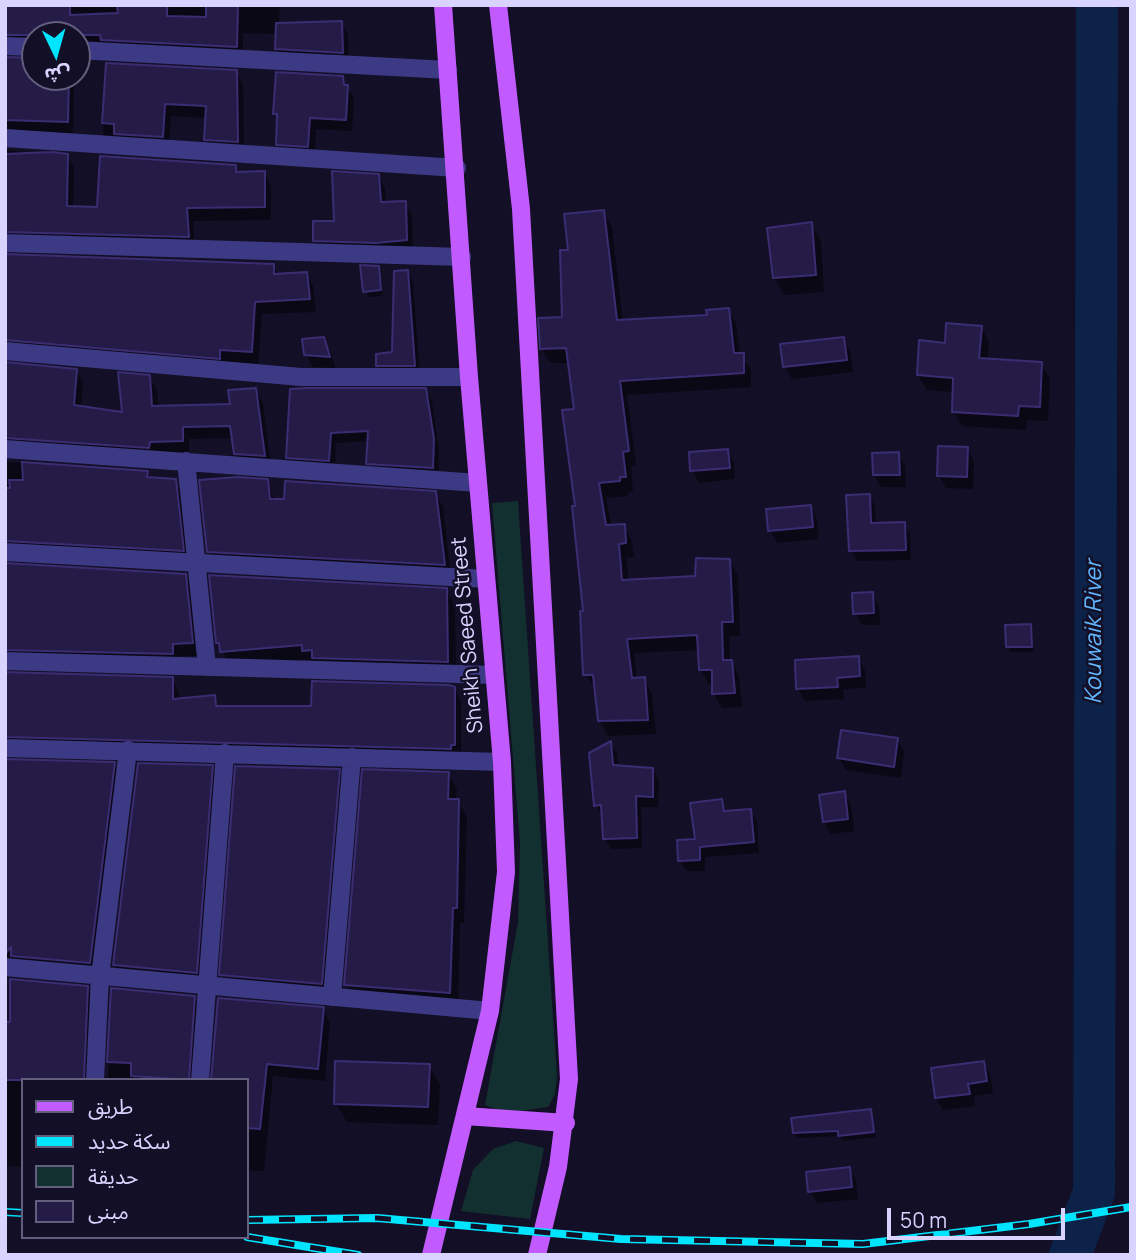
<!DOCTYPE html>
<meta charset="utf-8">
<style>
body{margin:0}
#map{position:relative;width:1136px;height:1260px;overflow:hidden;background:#130f26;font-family:Manrope,"Noto Sans Arabic",sans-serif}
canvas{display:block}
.frame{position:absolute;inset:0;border:7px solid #d9d4ff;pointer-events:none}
.legend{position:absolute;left:21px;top:1078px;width:228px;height:161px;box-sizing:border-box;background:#130f26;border:2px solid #625e7d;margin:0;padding:9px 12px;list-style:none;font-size:21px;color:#d9d4ff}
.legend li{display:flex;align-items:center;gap:14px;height:35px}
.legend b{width:35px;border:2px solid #625e7d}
.north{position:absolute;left:21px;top:21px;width:70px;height:70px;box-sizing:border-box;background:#130f26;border:2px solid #625e7d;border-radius:50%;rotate:175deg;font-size:19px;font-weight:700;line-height:28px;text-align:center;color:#d9d4ff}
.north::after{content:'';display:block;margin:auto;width:24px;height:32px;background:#00e5ff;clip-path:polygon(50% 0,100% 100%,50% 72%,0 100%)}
.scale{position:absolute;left:887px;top:1208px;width:178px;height:32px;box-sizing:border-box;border:4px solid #d9d4ff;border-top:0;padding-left:9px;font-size:21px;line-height:24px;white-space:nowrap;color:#d9d4ff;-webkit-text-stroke:5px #130f26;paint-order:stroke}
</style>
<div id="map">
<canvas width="1136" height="1260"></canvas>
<div class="frame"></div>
<ul class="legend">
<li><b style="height:9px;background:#c25bff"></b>طريق</li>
<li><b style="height:9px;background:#00e5ff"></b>سكة حديد</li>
<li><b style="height:19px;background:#12302f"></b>حديقة</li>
<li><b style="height:19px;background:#241b47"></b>مبنى</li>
</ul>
<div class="north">ش</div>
<div class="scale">50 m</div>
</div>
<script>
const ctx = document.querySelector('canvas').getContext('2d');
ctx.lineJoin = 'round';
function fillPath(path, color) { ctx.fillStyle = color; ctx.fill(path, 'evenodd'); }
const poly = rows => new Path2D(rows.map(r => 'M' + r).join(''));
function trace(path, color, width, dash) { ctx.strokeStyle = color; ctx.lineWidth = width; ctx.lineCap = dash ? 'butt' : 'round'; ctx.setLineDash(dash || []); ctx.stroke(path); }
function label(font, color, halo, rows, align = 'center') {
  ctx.font = font + ' Manrope,sans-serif'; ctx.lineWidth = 5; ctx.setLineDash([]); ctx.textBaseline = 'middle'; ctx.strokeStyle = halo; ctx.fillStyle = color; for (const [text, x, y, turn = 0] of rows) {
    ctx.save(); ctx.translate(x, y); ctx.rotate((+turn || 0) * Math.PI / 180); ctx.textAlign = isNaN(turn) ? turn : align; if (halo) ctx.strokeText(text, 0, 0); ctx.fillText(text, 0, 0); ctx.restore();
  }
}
fillPath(poly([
 [518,501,557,1076,555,1094,548,1107,506,1113,485,1105,518,922,520,843,492,503],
 [516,1141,544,1148,530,1219,461,1211,473,1170,493,1149]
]), '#12302f');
fillPath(poly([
 [5,5,280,5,279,24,341,23,348,35,349,65,284,61,277,49,277,34,243,33,243,58,77,53,77,35,35,35,35,46,5,47],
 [5,59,35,60,35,77,74,77,73,141,5,131],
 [107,65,236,72,243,84,244,154,213,152,206,139,207,118,171,116,169,149,110,145,103,133],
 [342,77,354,99,352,131,316,129,314,158,285,156,277,144,279,120,275,113],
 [5,150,67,155,74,168,73,208,99,209,235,166,239,173,264,173,271,186,271,220,193,221,195,249,5,248],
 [378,176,385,188,386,204,405,203,412,215,413,252,322,253,315,241,336,223],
 [603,212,612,227,623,322,709,317,728,310,736,324,740,355,751,369,751,387,627,395,636,465,631,466,633,491,628,492,628,496,606,498,611,526,624,526,632,541,634,557,626,558,629,582,697,578,729,560,738,575,740,636,729,636,730,661,739,676,742,707,722,708,714,694,714,684,709,684,701,670,700,650,634,653,637,680,644,679,652,694,656,734,608,736,600,721,596,689,585,675,576,410,570,363,550,363,542,349,564,318,570,252],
 [811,224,821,241,824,292,784,295,774,278],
 [5,256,273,266,279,276,306,274,313,286,316,312,262,314,258,364,5,355],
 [362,267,378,268,383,296,368,297],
 [407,272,413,282,420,376,384,376,378,365,394,354],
 [981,327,989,342,988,360,1041,364,1050,379,1048,421,1027,420,1026,430,962,426,954,411,954,392,927,390,918,375,946,344],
 [843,338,850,351,853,372,792,379,785,367,782,346],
 [323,339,330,351,336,368,313,367,306,355],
 [5,364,76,370,83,383,81,408,124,414,149,377,157,390,158,407,232,406,255,390,263,403,271,468,243,466,236,454,234,438,189,439,189,453,5,453],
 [425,390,432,401,439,451,439,478,374,474,368,463,369,441,336,443,335,471,294,468,288,457,291,391],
 [967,449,974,461,973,489,946,488,939,476],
 [727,451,734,463,735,479,699,483,692,470],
 [898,454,905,466,906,487,881,487,874,475],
 [5,462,147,472,151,479,175,481,183,494,190,563,5,557],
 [267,481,275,501,435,493,443,507,451,578,216,565,208,551],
 [869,496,875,506,876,524,904,524,910,534,911,560,857,561,851,550],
 [810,506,817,519,819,539,777,543,770,530],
 [5,565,185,575,192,588,199,656,179,656,179,666,5,666],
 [446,590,455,606,456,677,313,666,310,660,231,667,218,643],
 [872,594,879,606,880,625,862,625,855,613],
 [1030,626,1034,652,1011,652,1008,647],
 [858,658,865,670,866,688,843,689,844,699,805,701,798,689],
 [5,674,172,679,179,692,179,700,214,697,220,708,313,708,454,688,461,701,461,757,5,752],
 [897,739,904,752,901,778,846,770,839,758],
 [611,743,617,754,618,767,652,769,659,780,658,807,641,807,642,848,611,849,605,838,602,816,596,805],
 [5,761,114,764,121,777,97,975,5,969],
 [212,767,220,781,204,987,123,979,115,965],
 [339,771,347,785,329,999,230,990,221,975],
 [448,774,457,789,456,800,467,816,464,923,460,923,458,1008,355,1000,346,985],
 [844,793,851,805,854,831,831,834,824,822],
 [721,801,728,813,750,811,757,821,759,853,705,857,705,871,686,871,680,860,697,841],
 [87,988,94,1000,91,1080,23,1080,23,1167,5,1166,5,1023],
 [112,990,194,997,201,1010,196,1080,108,1080],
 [323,1009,330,1022,325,1081,273,1076,264,1171,247,1170,247,1080],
 [983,1062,990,1075,993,1093,974,1096,975,1106,943,1110,936,1098],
 [429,1066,440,1084,438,1125,347,1122,336,1104],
 [870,1111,876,1137,843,1141,840,1136,798,1138,794,1133],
 [849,1168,856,1181,858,1199,817,1203,810,1191]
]), '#0007');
trace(poly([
 [1070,1255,1094,1192,1097,5]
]), '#0c2248', 42);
const building = poly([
 [5,5,70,5,70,15,118,13,117,6,167,5,167,16,206,17,206,5,238,5,237,47,101,40,100,35,5,35,5,5],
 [342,21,343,53,275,49,276,23,342,21],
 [5,57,35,58,35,77,69,77,68,122,5,120,5,57],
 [106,63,237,70,238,142,204,140,206,106,165,104,163,137,114,134,114,124,102,123,106,63],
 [276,72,343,76,344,85,348,85,346,120,310,118,308,147,276,145,277,114,273,114,276,72],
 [52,152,68,154,67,206,97,207,100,156,236,165,236,172,265,171,265,207,187,208,189,237,5,232,5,154,52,152],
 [332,171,379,174,381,202,406,201,407,240,376,243,313,241,313,221,334,221,332,171],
 [604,210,617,320,707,315,706,310,729,308,734,353,744,353,744,373,620,381,629,451,623,452,626,477,620,477,620,481,599,483,606,525,625,524,626,543,619,544,622,580,695,576,696,558,730,559,733,622,722,622,723,660,732,660,735,693,712,694,712,670,699,670,697,635,627,639,632,678,645,677,648,720,598,721,593,675,583,675,580,611,583,611,572,506,575,506,562,410,574,409,566,348,540,349,538,318,562,317,560,250,568,250,564,214,604,210],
 [812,222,816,275,773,278,767,228,812,222],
 [5,254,274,264,274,274,307,272,310,299,255,302,252,352,220,350,220,359,5,340,5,254],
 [360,265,379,266,381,290,363,292,360,265],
 [408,270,415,366,376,366,376,354,392,352,394,271,408,270],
 [946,323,982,326,979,358,1042,362,1040,407,1019,406,1018,416,952,412,953,378,917,375,919,340,945,343,946,323],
 [324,337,330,357,304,355,302,339,324,337],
 [844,337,847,360,783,367,780,344,844,337],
 [5,362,77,369,74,405,122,412,118,372,150,375,152,406,230,404,228,390,256,388,265,456,234,454,230,426,183,427,183,441,150,442,149,448,5,438,5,362],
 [307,388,426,388,434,439,433,468,366,464,368,431,331,433,329,461,286,458,290,389,307,388],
 [938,446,968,447,967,477,937,476,938,446],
 [728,449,730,468,690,471,689,452,728,449],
 [899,452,900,475,873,475,872,453,899,452],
 [22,462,148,471,147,477,176,479,184,551,5,541,5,488,10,488,9,480,23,480,22,462],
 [238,477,268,479,270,499,284,499,285,481,436,491,445,565,207,552,199,480,238,477],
 [870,494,871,523,905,522,906,550,849,551,846,495,870,494],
 [811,505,813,527,768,531,766,509,811,505],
 [5,563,186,574,193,643,173,644,173,654,5,650,5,563],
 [209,575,447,588,448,662,312,658,312,650,302,651,302,645,220,652,219,643,216,643,209,575],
 [873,592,874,613,853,614,852,593,873,592],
 [1031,624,1032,647,1006,647,1005,625,1031,624],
 [859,656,860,676,837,678,838,687,796,689,795,660,859,656],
 [5,672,173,677,173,699,215,695,216,706,311,706,312,681,449,685,455,687,455,745,451,745,451,749,5,737,5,672],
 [841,730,898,738,894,767,837,758,841,730],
 [611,741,613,765,653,768,653,797,636,796,637,838,603,839,601,805,594,806,589,753,611,741],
 [5,759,115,762,90,963,11,956,11,947,5,954,5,759],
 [138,763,213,765,197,973,113,965,138,763],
 [235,766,340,769,322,984,219,975,235,766],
 [362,769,449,772,448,799,459,799,457,908,453,908,450,993,344,985,362,769],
 [845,791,848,819,823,822,819,795,845,791],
 [722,799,724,811,751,809,754,842,700,847,700,860,678,861,677,840,695,839,690,803,722,799],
 [10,979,88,986,84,1080,5,1080,5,1022,10,1022,10,979],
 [111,988,195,996,189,1080,131,1076,131,1063,107,1062,111,988],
 [218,998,324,1007,318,1069,267,1064,260,1129,247,1128,247,1080,211,1080,218,998],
 [335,1061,430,1064,428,1107,334,1104,335,1061],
 [984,1061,987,1081,968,1084,970,1094,935,1098,931,1068,984,1061],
 [871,1109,874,1132,838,1136,838,1131,793,1133,791,1118,871,1109],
 [850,1167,852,1187,808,1192,806,1172,850,1167]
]);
fillPath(building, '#241b47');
trace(building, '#3b2d73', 2);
trace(poly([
 [5,46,35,47],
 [77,50,448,70],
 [5,138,457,168],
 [5,243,462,257],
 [5,351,301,377,469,377],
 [5,449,478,483],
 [186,461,207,667],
 [5,552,486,579],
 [5,661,494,675],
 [5,748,502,762],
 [5,967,490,1011],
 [332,997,352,757],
 [95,1080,100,976,128,750],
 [200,1080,225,753]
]), '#3d3a85', 18);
trace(poly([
 [498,5,521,209,569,1079,558,1167,537,1255],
 [465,1116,566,1123],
 [431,1255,490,1011,506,872,502,762,469,377,443,5]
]), '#c25bff', 18);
const rail = poly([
 [5,1212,23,1213],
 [247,1220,377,1218,621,1239,863,1244,1029,1224,1131,1207],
 [247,1237,358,1255]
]);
trace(rail, '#00e5ff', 8);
trace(rail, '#130f26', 5, [16]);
label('21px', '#d9d4ff', '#130f26', [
 ["Sheikh Saeed Street",468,635,-95]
]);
label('italic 23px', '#62b6ff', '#130f26', [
 ["Kouwaik River",1095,632,-90]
]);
</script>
